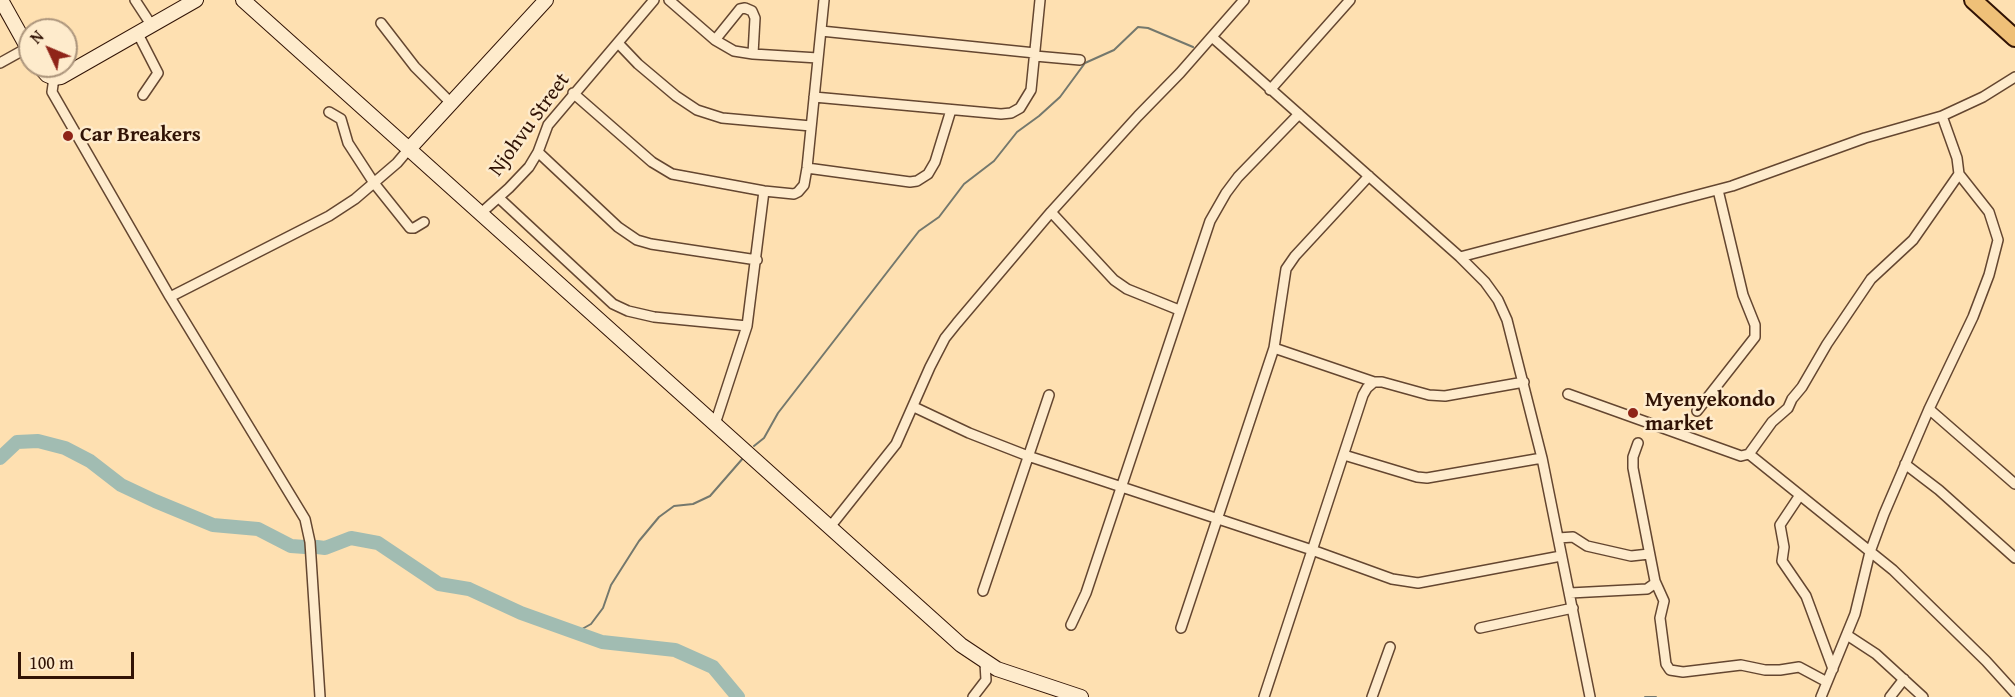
<!DOCTYPE html>
<style>
body{margin:0}
#map{position:relative;width:2015px;height:697px;overflow:hidden;background:#fee0b1;font-family:"Gentium Book Plus",serif}
canvas{display:block}
.north{position:absolute;left:18px;top:18px;width:60px;height:60px;box-sizing:border-box;background:#feebcc;border:2px solid #ac957c;border-radius:50%;rotate:314deg;font-size:16px;font-weight:700;line-height:24px;text-align:center;color:#311305}
.north::after{content:'';display:block;margin:auto;width:21px;height:27px;background:#8f2418;clip-path:polygon(50% 0,100% 100%,50% 72%,0 100%)}
.scale{position:absolute;left:18px;top:652px;width:116px;height:27px;box-sizing:border-box;border:3px solid #311305;border-top:0;padding-left:8px;font-size:18px;line-height:21px;white-space:nowrap;color:#311305;-webkit-text-stroke:4px #feebcc;paint-order:stroke}
</style>
<div id="map">
<canvas width="2015" height="697"></canvas>
<div class="north">N</div>
<div class="scale">100 m</div>
</div>
<script>
const ctx = document.querySelector('canvas').getContext('2d');
ctx.lineJoin = 'round';
const poly = rows => new Path2D(rows.map(r => 'M' + r).join(''));
function trace(path, color, width, dash) { ctx.strokeStyle = color; ctx.lineWidth = width; ctx.lineCap = dash ? 'butt' : 'round'; ctx.setLineDash(dash || []); ctx.stroke(path); }
function label(font, color, halo, rows, align = 'center') {
  ctx.font = font + ' "Gentium Book Plus",serif'; ctx.lineWidth = 5; ctx.setLineDash([]); ctx.textBaseline = 'middle'; ctx.strokeStyle = halo; ctx.fillStyle = color; for (const [text, x, y, turn = 0] of rows) {
    ctx.save(); ctx.translate(x, y); ctx.rotate((+turn || 0) * Math.PI / 180); ctx.textAlign = isNaN(turn) ? turn : align; if (halo) ctx.strokeText(text, 0, 0); ctx.fillText(text, 0, 0); ctx.restore();
  }
}
trace(poly([
 [754,446,764,438,778,413,919,231,939,217,964,184,994,161,1017,132,1039,116,1060,97,1085,63,1114,50,1138,27,1148,28,1193,47],
 [575,633,591,624,603,608,611,585,639,541,659,517,674,506,693,504,710,496,744,457],
 [1645,697,1656,697]
]), '#74786d', 2);
trace(poly([
 [0,458,17,442,38,441,65,448,90,461,121,485,155,501,213,525,258,529,291,546,305,547],
 [317,547,325,548,351,538,378,543,439,584,469,589,521,613,602,642,675,650,713,667,738,697]
]), '#a1bcb2', 14);
const street = poly([
 [135,0,152,26],
 [669,0,715,40,734,51,753,54,818,58],
 [381,23,415,67,452,104],
 [821,31,1035,53],
 [138,34,158,73,143,95],
 [1212,37,1460,257,1485,282,1498,300,1507,320,1542,458,1590,697],
 [715,40,740,9,745,8,752,11,755,18,753,54],
 [618,43,638,64,676,96,697,110,722,118,811,126],
 [1035,56,1080,60],
 [0,63,27,48],
 [54,78,52,92,170,297,305,519,310,542,320,697],
 [1270,90,1350,0],
 [573,93,652,162,672,174,764,191,794,194,798,192,804,185,807,168,824,0],
 [814,97,1001,114,1011,113,1020,108,1031,90,1040,0],
 [329,112,341,119,348,143,374,183,410,228,414,228,424,222],
 [538,152,618,227,637,240,651,244,757,260],
 [807,168,910,182,917,181,928,174,935,162,951,110],
 [499,198,613,304,628,311,654,317,747,326],
 [1051,212,1114,280,1127,289,1179,310],
 [480,214,509,188,529,167,538,152,548,125,654,0],
 [1460,257,1732,186,1865,138,1942,116,1983,97,2015,77],
 [170,297,329,216,355,199,397,163,408,150],
 [1274,348,1374,382],
 [1568,394,1741,456,1749,454,1772,422,1788,408,1792,399,1802,387,1827,344,1871,279,1913,240,1959,174],
 [914,407,969,433,1028,456,1312,550,1392,579,1418,583,1561,556],
 [1929,409,2015,484],
 [1697,411,1755,337,1755,325,1743,295,1718,190],
 [715,424,747,326,764,191],
 [1749,454,1893,570,1986,661,2015,693],
 [1344,455,1417,477,1427,478,1542,458],
 [1905,464,1939,490,2015,558],
 [1800,495,1780,525,1784,547,1782,561,1806,596,1833,669],
 [830,527,896,444,930,367,945,338,957,323,1051,212,1138,116,1180,73,1244,0],
 [1558,538,1573,537,1587,546,1631,556,1649,554],
 [1655,581,1664,601,1660,618,1666,664,1670,670,1683,672,1741,665,1765,670,1780,670,1799,667,1827,682],
 [983,591,1049,395],
 [1570,593,1647,589,1654,584,1655,581,1633,468,1633,457,1638,443],
 [1071,625,1086,593,1210,221,1226,193,1238,177,1299,114],
 [1181,628,1274,348,1286,269,1295,256,1369,176],
 [1480,628,1573,608],
 [1847,635,1876,654,1923,697],
 [973,697,986,680,985,663],
 [1264,697,1363,395,1367,388,1374,382,1382,382,1429,395,1445,396,1524,382],
 [1372,697,1390,647],
 [1821,697,1855,614,1870,552,1884,514,1929,409,1973,317,1989,275,1998,240,1989,212,1959,174,1957,158,1942,116],
 [1890,697,1904,679]
]);
const secondary = poly([
 [1,0,30,52],
 [243,0,961,645,997,669,1081,697],
 [39,66,47,75,54,78,61,77,196,0],
 [408,150,546,0]
]);
const highway = poly([
 [1973,0,2015,38]
]);
trace(street, '#644630', 12);
trace(secondary, '#311305', 16);
trace(highway, '#311305', 20);
trace(street, '#feebcc', 9);
trace(secondary, '#feebcc', 14);
trace(highway, '#efc078', 16);
for (const [x, y, r, color] of [
 [68,136,6,"#8f2418"],
 [1633,413,6,"#8f2418"]
]) { const dot = new Path2D(); dot.arc(x, y, r, 0, 2 * Math.PI); ctx.fillStyle = color; ctx.fill(dot); trace(dot, '#feebcc', 2); }
label('21px', '#311305', '#feebcc', [
 ["Njohvu Street",530,125,-54]
]);
label('bold 21px', '#311305', '#feebcc', [
 ["Car Breakers",80,136],
 ["Myenyekondo",1645,401],
 ["market",1645,425]
], 'left');
</script>
